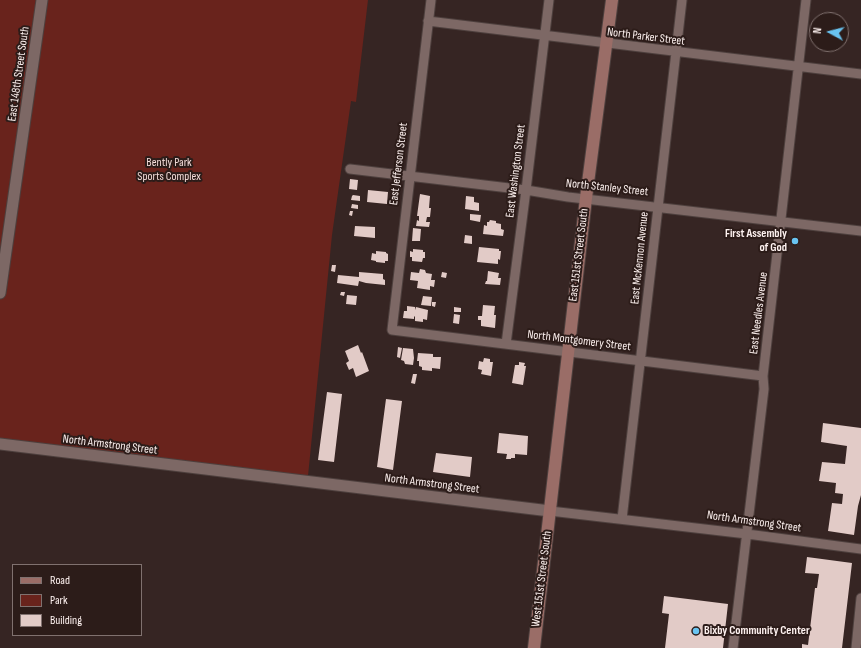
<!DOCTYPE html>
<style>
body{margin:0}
#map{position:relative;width:861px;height:648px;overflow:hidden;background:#362523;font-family:"Sofia Sans Condensed",sans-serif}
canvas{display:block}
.legend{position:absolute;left:12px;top:564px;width:130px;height:72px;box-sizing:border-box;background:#2c1c19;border:1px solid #80716f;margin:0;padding:5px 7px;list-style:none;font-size:12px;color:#fdf1ef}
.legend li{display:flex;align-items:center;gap:8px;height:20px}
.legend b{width:20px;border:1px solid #80716f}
.north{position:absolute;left:809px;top:12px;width:40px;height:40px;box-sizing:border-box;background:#2c1c19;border:1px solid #80716f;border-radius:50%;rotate:277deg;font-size:11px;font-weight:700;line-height:16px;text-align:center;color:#fdf1ef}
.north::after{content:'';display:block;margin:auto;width:14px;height:18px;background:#69c4f1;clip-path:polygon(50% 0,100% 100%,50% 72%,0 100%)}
</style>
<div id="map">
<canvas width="861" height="648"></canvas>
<ul class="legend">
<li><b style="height:5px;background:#9a6d67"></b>Road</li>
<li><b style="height:11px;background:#69231c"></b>Park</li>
<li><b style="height:11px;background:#e2cbc7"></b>Building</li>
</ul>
<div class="north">N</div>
</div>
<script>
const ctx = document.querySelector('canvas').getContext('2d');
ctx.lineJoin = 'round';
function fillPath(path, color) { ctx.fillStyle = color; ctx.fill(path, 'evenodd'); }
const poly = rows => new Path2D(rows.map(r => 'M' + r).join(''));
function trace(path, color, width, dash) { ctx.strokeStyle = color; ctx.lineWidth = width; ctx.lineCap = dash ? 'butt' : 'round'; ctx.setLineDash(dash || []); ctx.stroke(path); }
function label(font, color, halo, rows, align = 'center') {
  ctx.font = font + ' "Sofia Sans Condensed",sans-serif'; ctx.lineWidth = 4; ctx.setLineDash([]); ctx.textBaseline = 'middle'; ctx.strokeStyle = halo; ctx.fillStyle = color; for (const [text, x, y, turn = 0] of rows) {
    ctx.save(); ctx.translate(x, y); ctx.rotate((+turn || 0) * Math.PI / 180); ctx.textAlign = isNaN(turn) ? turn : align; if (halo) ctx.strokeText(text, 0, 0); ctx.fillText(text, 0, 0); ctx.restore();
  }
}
fillPath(poly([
 [0,0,368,0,356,102,351,101,332,235,308,476,0,444]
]), '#69231c');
fillPath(poly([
 [350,179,358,180,357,190,349,189],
 [368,190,388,192,387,204,367,202],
 [420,194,430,196,429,208,431,208,430,217,427,217,426,222,430,222,429,227,416,226,417,220,419,221,419,216,417,216],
 [353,195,360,196,360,201,351,200,352,196],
 [466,196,474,197,474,202,479,203,479,211,465,209],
 [352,204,358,205,358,209,351,208],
 [350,211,353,211,352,216,349,215],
 [470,214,481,215,480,222,470,220],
 [490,220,496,221,496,223,501,224,501,229,504,230,503,236,483,234,484,225,487,226,487,222,489,222],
 [355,226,375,227,375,238,354,236],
 [413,228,421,229,420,241,412,241],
 [465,235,472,236,472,244,464,243],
 [479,247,499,249,499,251,501,251,500,260,498,259,498,264,477,262],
 [413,249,423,250,423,252,425,252,425,258,423,258,422,262,412,261,412,257,410,257,410,251,413,252],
 [376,251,386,252,386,253,388,254,388,261,385,261,385,263,376,262,376,261,371,260,372,253,376,254],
 [332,265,336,265,335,272,331,271],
 [420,269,425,270,426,273,432,274,431,280,435,280,434,287,430,286,430,290,417,288,418,281,410,280,411,272,419,273],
 [488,271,499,273,498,278,501,278,500,285,485,284,486,281,487,281],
 [359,272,383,274,383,279,385,280,385,285,366,283,359,281,358,286,337,283,338,275,359,277],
 [442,272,447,273,446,278,441,277],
 [341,292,345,292,344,296,340,295],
 [347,295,357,296,356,305,346,304],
 [423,296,432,297,431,306,421,305],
 [432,302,436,302,435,307,432,306],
 [483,305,495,306,494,315,496,315,495,328,481,326,481,320,478,320,478,316,482,316],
 [407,306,415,307,415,310,416,307,428,310,427,320,423,319,423,322,415,321,415,317,414,316,414,319,403,318,404,311,407,311],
 [454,307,461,308,461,312,454,312],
 [454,314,460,315,459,324,453,323],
 [358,345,361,353,362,352,369,371,356,377,353,368,349,370,346,363,349,361,345,351],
 [398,347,402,348,400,358,397,357],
 [403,348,413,349,414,358,413,365,405,364,404,361,401,360],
 [418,353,433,354,433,357,441,357,440,369,432,368,432,371,422,370,422,367,419,366,419,361,417,361],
 [484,358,490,359,490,362,493,362,491,376,481,374,482,370,478,369,479,361,483,362],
 [519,362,525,363,524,366,526,366,523,385,512,383,515,365,519,365],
 [413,374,417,374,415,384,411,383],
 [327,392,342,394,334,462,318,460],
 [386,399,402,401,393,470,377,467],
 [823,423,861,428,861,495,858,506,854,535,828,531,832,503,842,504,843,494,835,493,836,483,819,481,822,462,845,464,847,446,821,442],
 [499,433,528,436,527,455,515,454,515,458,511,458,511,459,506,459,507,454,497,453],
 [436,453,472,457,470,477,433,472],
 [807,557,852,563,842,648,802,648,802,644,808,645,815,588,817,588,819,574,805,573],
 [664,596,728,604,723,648,665,648,669,614,662,613]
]), '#e2cbc7');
const minor = poly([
 [431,0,392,330,763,376],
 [428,21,861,74],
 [350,169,526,190,568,197,861,231],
 [506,344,526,190,549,0],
 [550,511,747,534,861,549],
 [622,519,682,0],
 [733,648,764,389,763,376,806,0],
 [856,648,861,598]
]);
const tertiary = poly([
 [0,293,42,0],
 [0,444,550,511]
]);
const secondary = poly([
 [534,648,586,198,612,0]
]);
trace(minor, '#4e403e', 11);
trace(tertiary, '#4e403e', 13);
trace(secondary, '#4e403e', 14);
trace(minor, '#7d6865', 9);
trace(tertiary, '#7d6865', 11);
trace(secondary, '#9a6d67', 12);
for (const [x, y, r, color] of [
 [795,241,4,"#69c4f1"],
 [696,631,4,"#69c4f1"]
]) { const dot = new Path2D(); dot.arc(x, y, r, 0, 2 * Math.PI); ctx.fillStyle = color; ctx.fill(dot); trace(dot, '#2c1c19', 1.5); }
label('12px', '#fdf1ef', '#2c1c19', [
 ["North Parker Street",646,37,7],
 ["East 148th Street South",19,74,-82],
 ["East Jefferson Street",399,164,-83],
 ["East Washington Street",516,171,-83],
 ["North Stanley Street",607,188,6],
 ["East 151st Street South",579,255,-83],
 ["East McKennon Avenue",640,258,-84],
 ["East Needles Avenue",759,313,-83],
 ["North Montgomery Street",579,341,7],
 ["North Armstrong Street",110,445,7],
 ["North Armstrong Street",432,484,7],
 ["North Armstrong Street",754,522,8],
 ["West 151st Street South",542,579,-83]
]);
label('12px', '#f5ddda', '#2c1c19', [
 ["Bently Park",169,163],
 ["Sports Complex",169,177]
]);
label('bold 12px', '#fdf1ef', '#2c1c19', [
 ["First Assembly",787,234],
 ["of God",787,248],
 ["Bixby Community Center",704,631,"left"]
], 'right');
</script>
